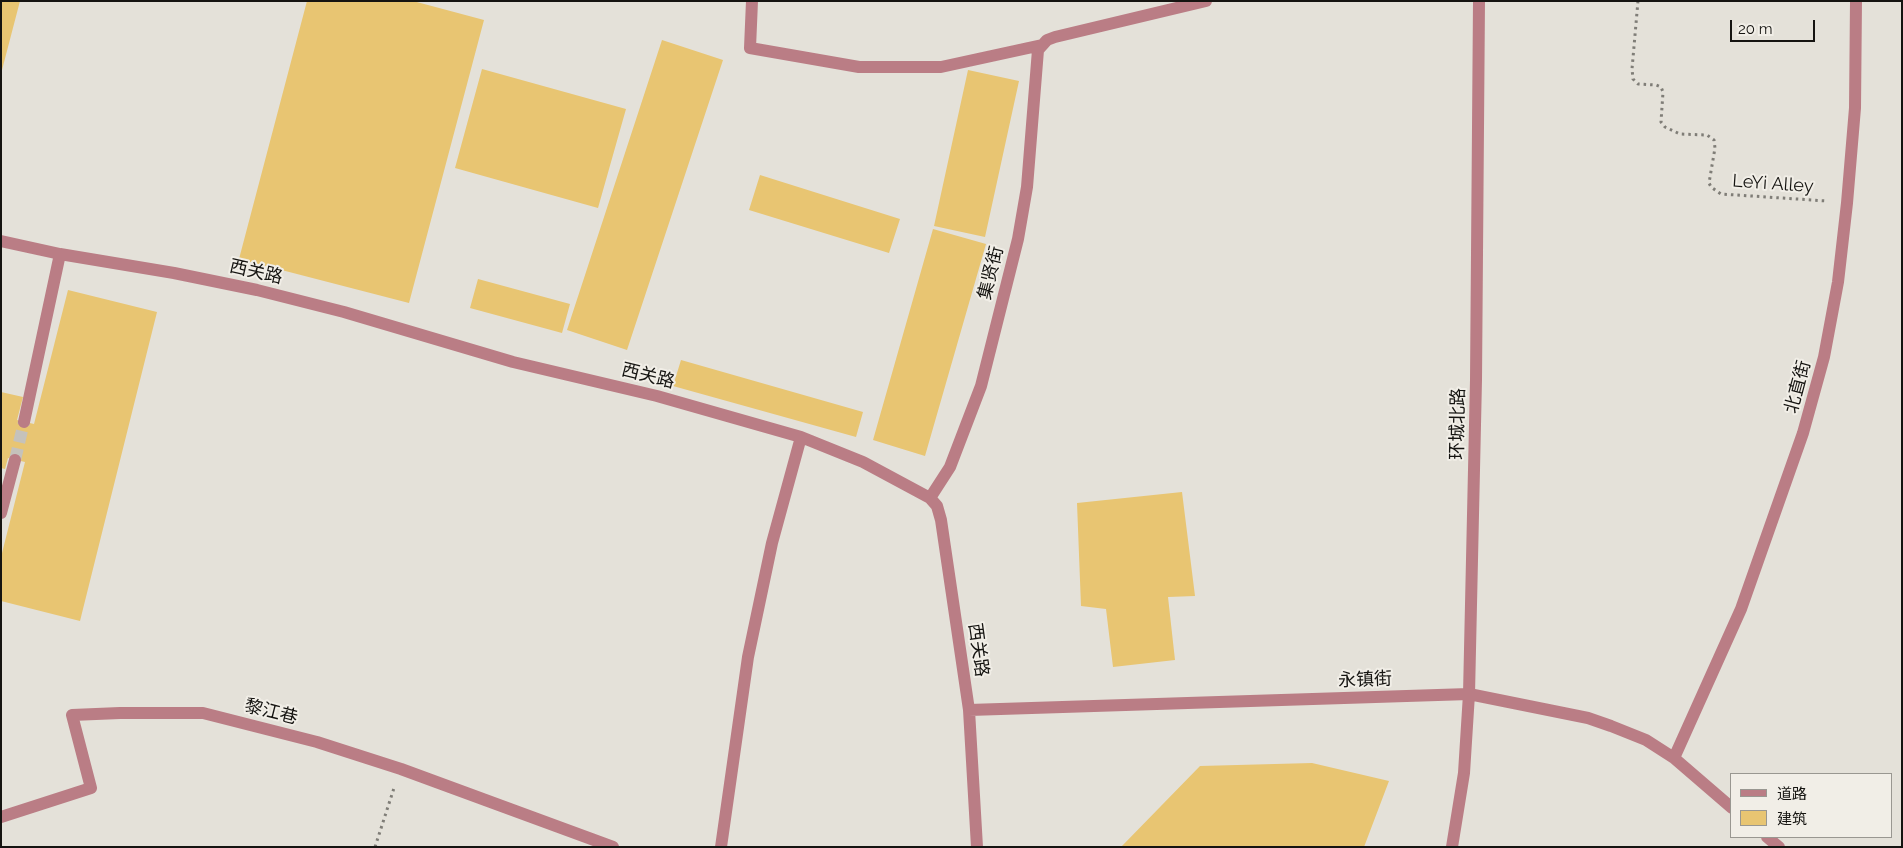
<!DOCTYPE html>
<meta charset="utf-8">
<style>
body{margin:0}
#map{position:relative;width:1903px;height:848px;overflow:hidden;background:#e4e1d9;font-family:Raleway,"Noto Sans SC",sans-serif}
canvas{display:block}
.frame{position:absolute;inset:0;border:2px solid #151411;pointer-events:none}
.legend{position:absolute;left:1730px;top:773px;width:162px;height:65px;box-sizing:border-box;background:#f1eee7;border:1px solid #999791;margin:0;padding:6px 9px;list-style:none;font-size:15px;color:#151411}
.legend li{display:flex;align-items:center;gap:10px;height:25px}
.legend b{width:25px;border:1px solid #999791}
.scale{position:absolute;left:1730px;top:20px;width:85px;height:22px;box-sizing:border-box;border:2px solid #151411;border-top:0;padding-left:6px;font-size:15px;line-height:18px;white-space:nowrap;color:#151411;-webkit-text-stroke:4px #f1eee7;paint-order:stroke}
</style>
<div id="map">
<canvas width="1903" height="848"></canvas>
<div class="frame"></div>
<ul class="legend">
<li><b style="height:6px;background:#ba7d85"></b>道路</li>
<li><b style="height:14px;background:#e8c572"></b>建筑</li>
</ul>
<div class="scale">20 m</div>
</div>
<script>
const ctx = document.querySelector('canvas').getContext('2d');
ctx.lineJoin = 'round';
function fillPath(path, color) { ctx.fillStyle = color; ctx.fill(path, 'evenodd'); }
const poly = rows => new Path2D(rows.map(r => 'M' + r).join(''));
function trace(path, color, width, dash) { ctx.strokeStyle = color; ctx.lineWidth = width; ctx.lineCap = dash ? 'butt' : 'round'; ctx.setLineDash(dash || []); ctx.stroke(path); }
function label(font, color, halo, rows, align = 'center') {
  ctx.font = font + ' Raleway,"Noto Sans SC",sans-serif'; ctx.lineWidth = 4; ctx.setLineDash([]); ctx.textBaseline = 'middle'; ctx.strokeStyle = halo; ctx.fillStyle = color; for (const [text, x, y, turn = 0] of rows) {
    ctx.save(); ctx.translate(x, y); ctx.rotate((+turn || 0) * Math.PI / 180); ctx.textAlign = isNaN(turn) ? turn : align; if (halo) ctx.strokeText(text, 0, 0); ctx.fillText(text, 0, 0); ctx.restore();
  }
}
fillPath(poly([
 [1,1,20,1,2,70,1,70],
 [307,1,413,1,484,20,409,303,239,259],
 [662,40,723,60,627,350,567,330],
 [482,69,626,109,598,208,455,168],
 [968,70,1019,81,985,237,934,226],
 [760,175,900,219,889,253,749,210],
 [933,229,986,244,925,456,873,440],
 [478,279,570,304,562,333,470,308],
 [68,290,157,312,80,621,1,601,1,557,25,462,8,458,5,469,1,468,1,392,23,397,17,420,34,424],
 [681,360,863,412,856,437,673,386],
 [1182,492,1195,596,1168,597,1175,660,1113,667,1106,609,1081,606,1077,503],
 [1312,763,1389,781,1364,847,1121,847,1200,766]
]), '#e8c572');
trace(poly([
 [15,460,24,422]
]), '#c5c2bb', 12, [12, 6]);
trace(poly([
 [1638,1,1632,69,1633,79,1638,84,1656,85,1661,87,1663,92,1661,122,1665,127,1680,134,1707,135,1714,140,1715,148,1709,183,1711,187,1721,194,1827,201],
 [375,847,394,788]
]), '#7f7d77', 3, [2.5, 4]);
trace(poly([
 [752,1,750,48,859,67,941,67,1042,45],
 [1,241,60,254,174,273,257,290,344,312,513,362,657,396,801,437,863,462,930,498,937,506,941,520,969,710,977,847],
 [24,422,60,254],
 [930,498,950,467,981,386,1018,239,1027,187,1038,50,1047,40,1055,37,1206,1],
 [1,513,15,460],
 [969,710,1469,694,1588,718,1611,726,1646,740,1674,758,1732,808],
 [1674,758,1741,609,1803,433,1824,357,1838,282,1847,203,1855,108,1856,1],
 [1,817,91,788,72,715,120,713,203,713,317,742,401,769,613,847],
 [1767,837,1779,847],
 [721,847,748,657,772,543,801,437],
 [1452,847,1464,773,1469,694,1476,380,1479,1]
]), '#ba7d85', 12);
label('18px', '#151411', '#f1eee7', [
 ["LeYi Alley",1773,184,4],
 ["西关路",256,272,13],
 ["集贤街",991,273,-76],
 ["西关路",648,376,14],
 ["北直街",1798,387,-75],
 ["环城北路",1458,424,-89],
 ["西关路",978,650,82],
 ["永镇街",1365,680,-2],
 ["黎江巷",271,712,14]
]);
</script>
